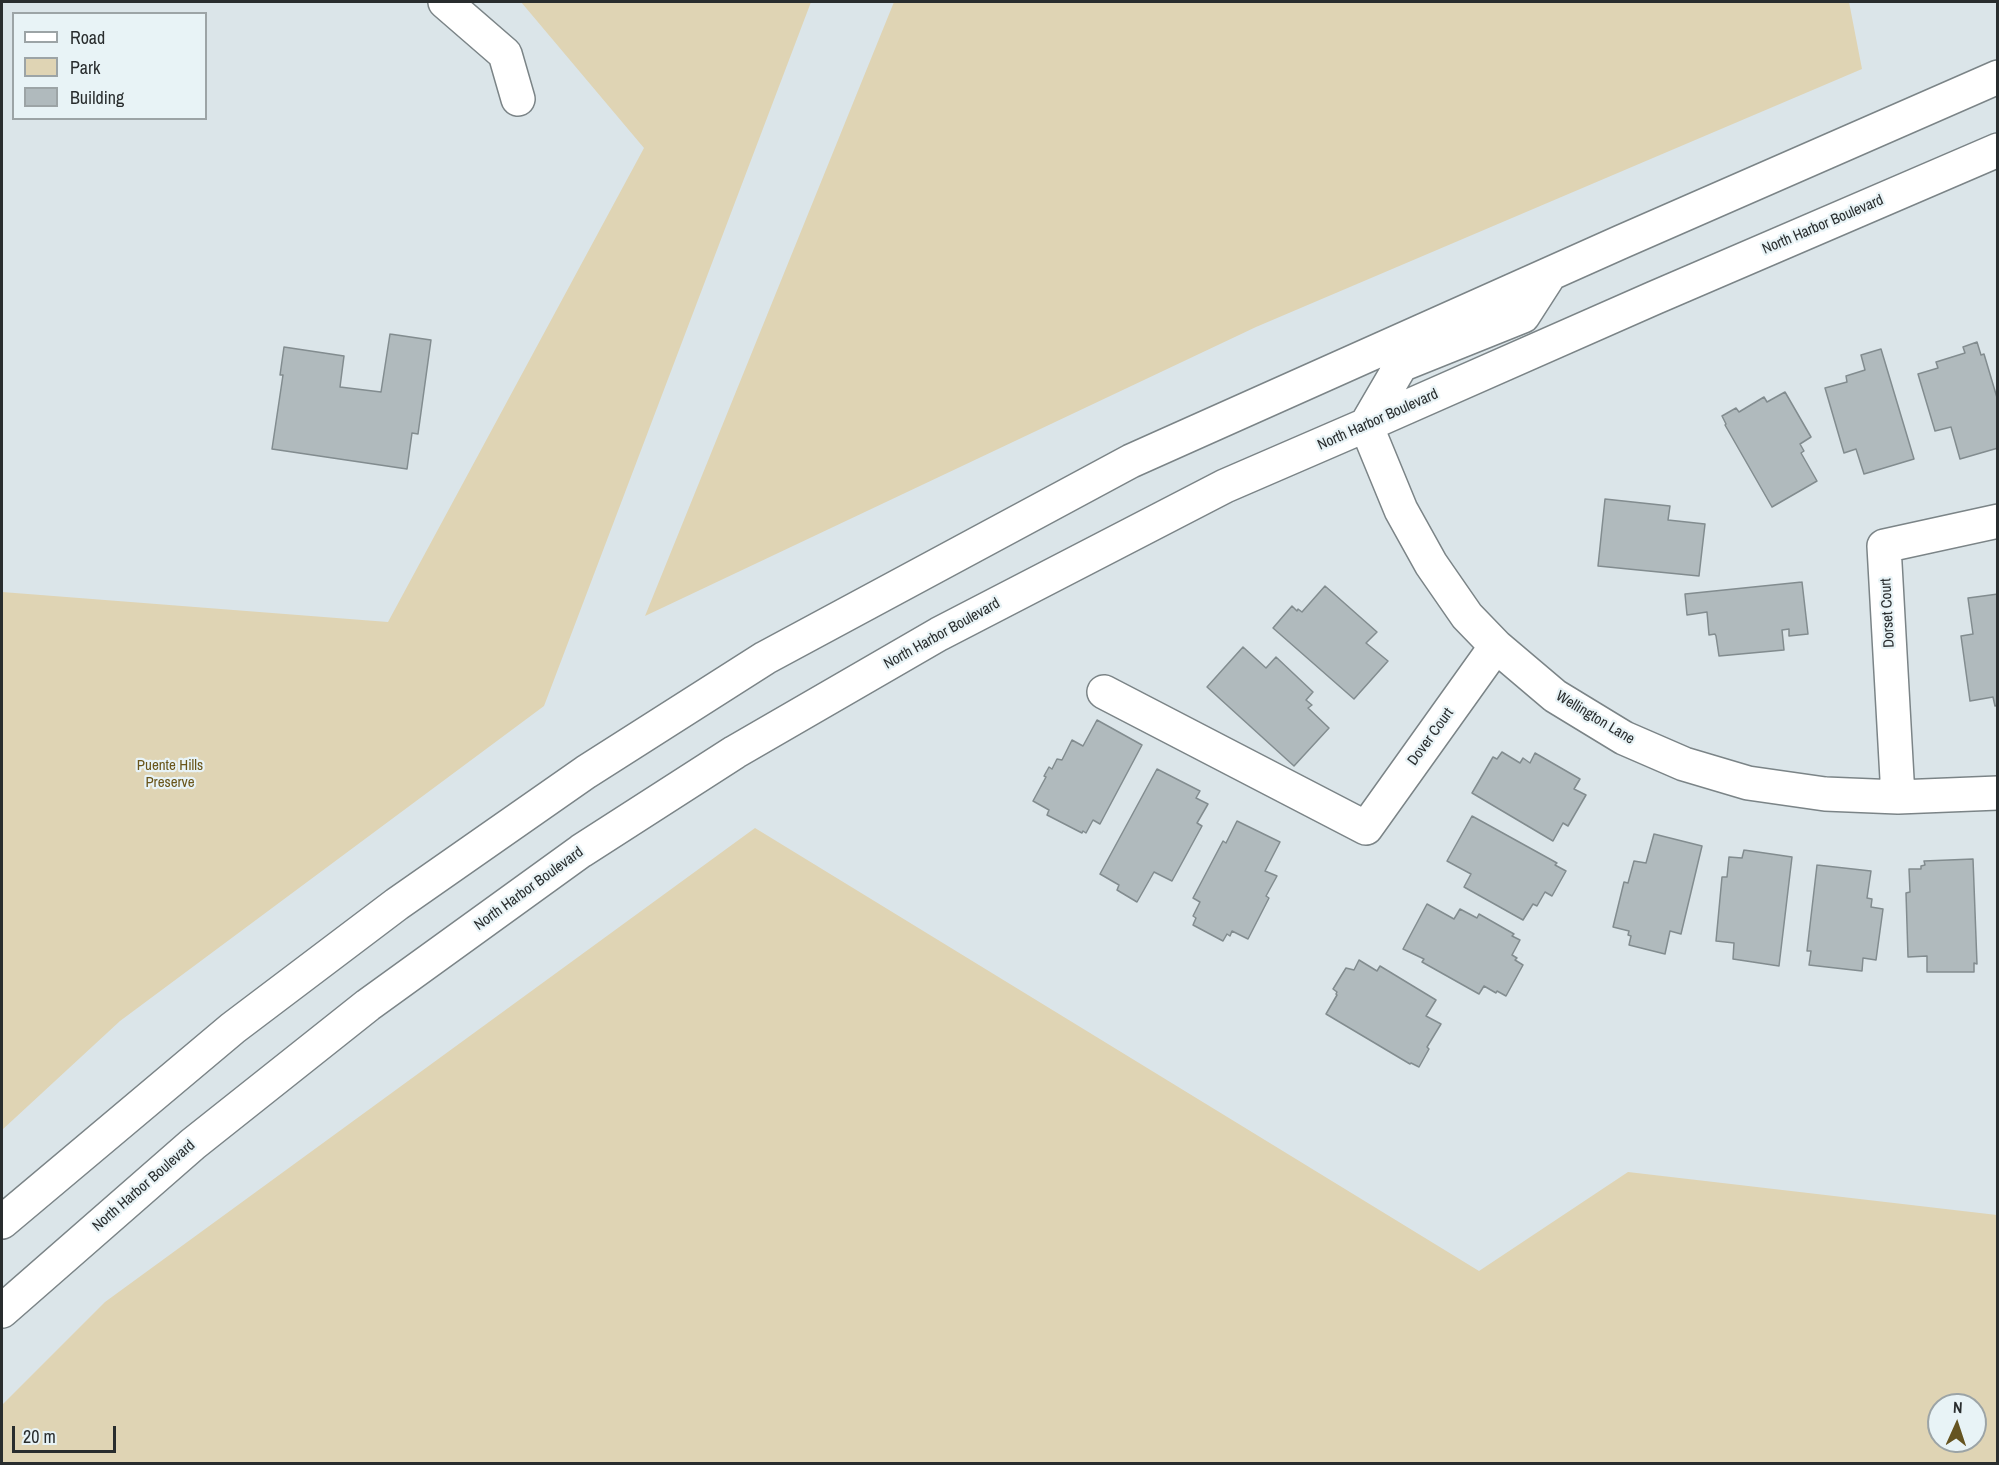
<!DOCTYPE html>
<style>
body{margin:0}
#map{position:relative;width:1999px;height:1465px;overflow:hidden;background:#dbe5e9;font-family:"Archivo Narrow",sans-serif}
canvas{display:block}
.frame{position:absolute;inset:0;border:3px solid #292d2e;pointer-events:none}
.legend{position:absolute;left:12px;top:12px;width:195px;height:108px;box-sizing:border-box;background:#e8f3f6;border:2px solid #9ca4a6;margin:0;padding:8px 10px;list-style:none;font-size:18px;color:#292d2e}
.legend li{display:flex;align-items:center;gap:12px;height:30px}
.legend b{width:30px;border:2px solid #9ca4a6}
.north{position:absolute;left:1927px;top:1393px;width:60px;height:60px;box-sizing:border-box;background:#e8f3f6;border:2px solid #9ca4a6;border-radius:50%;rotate:3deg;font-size:16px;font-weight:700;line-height:24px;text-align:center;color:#292d2e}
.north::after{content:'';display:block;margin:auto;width:21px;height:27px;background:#655421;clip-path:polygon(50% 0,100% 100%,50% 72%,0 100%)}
.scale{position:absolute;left:12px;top:1426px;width:104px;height:27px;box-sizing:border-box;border:3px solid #292d2e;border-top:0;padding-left:8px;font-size:18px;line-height:21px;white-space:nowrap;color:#292d2e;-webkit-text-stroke:4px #e8f3f6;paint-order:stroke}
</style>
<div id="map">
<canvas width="1999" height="1465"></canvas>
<div class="frame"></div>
<ul class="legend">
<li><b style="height:8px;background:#fff"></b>Road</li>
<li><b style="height:16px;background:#dfd4b4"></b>Park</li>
<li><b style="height:16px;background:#b0babd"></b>Building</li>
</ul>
<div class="north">N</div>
<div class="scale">20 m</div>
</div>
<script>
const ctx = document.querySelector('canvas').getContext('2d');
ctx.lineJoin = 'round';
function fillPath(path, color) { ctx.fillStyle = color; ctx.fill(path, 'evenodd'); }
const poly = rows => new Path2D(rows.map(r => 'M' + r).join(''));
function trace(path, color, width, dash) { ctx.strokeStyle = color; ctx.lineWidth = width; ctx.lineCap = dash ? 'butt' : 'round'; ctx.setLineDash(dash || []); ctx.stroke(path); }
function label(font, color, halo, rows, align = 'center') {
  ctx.font = font + ' "Archivo Narrow",sans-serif'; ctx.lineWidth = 4.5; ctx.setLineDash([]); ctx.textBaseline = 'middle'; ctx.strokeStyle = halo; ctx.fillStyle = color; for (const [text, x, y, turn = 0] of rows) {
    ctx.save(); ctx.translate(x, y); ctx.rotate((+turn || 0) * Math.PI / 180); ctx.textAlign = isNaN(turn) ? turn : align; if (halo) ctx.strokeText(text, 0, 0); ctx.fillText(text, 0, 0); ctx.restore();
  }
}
fillPath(poly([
 [521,2,811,2,544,706,120,1021,2,1130,2,592,388,622,644,148],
 [894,2,1849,2,1862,69,1256,327,645,616],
 [755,828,1479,1271,1628,1172,1997,1215,1997,1463,2,1463,2,1405,105,1302],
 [1939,1405,1975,1405,1975,1441,1939,1441]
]), '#dfd4b4');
const building = poly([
 [390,334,431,340,418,434,412,433,407,469,272,449,283,375,280,375,284,347,344,356,340,387,381,392,390,334],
 [1977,342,1981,355,1984,354,1998,401,1998,448,1960,459,1951,427,1935,431,1918,374,1938,368,1936,362,1965,353,1963,347,1977,342],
 [1881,349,1914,459,1864,474,1856,449,1844,453,1825,388,1847,382,1846,376,1865,370,1861,355,1881,349],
 [1785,392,1811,437,1800,444,1804,451,1801,453,1817,481,1772,507,1725,425,1726,424,1722,416,1736,408,1739,412,1764,397,1767,402,1785,392],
 [1605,499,1670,506,1668,520,1705,524,1699,576,1598,566,1605,499],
 [1802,582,1808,634,1789,636,1789,629,1782,630,1784,650,1719,656,1716,636,1715,634,1709,635,1707,612,1687,615,1685,594,1802,582],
 [1325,586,1377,632,1366,643,1388,661,1354,699,1273,628,1292,606,1297,611,1298,609,1302,612,1325,586],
 [1998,594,1998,705,1995,706,1993,697,1970,701,1961,636,1973,634,1968,598,1998,594],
 [1243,647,1266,668,1276,657,1313,692,1306,700,1312,705,1308,708,1329,728,1294,766,1207,687,1243,647],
 [1097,720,1142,745,1100,824,1093,820,1086,833,1083,831,1082,833,1047,815,1049,810,1033,801,1046,777,1044,776,1049,767,1052,769,1057,759,1062,760,1072,740,1083,746,1097,720],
 [1502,752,1520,763,1523,758,1530,763,1535,753,1580,779,1574,789,1586,795,1568,826,1563,823,1553,841,1472,793,1493,757,1497,759,1502,752],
 [1157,769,1200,791,1196,798,1208,804,1197,823,1202,826,1172,881,1154,872,1137,902,1117,890,1119,885,1100,874,1157,769],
 [1472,816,1557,863,1555,865,1566,871,1552,896,1545,892,1537,906,1533,904,1523,920,1464,887,1471,874,1447,861,1472,816],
 [1237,821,1280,842,1265,871,1277,876,1266,896,1269,898,1248,939,1232,931,1230,936,1227,934,1223,941,1193,925,1196,918,1193,916,1200,902,1193,898,1223,841,1226,843,1237,821],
 [1654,834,1702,846,1681,934,1670,931,1665,954,1629,945,1631,936,1628,935,1629,931,1613,927,1624,882,1628,883,1634,861,1646,863,1654,834],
 [1744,850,1792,857,1779,966,1733,959,1734,943,1716,941,1722,877,1727,877,1729,857,1742,858,1744,850],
 [1973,859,1977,964,1974,963,1974,972,1927,972,1927,956,1908,957,1906,893,1910,892,1909,869,1921,869,1921,866,1925,865,1924,861,1973,859],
 [1817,865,1871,871,1867,898,1872,899,1871,907,1883,909,1876,960,1863,958,1862,971,1809,965,1811,951,1807,951,1817,865],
 [1427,904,1454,919,1460,909,1477,918,1479,914,1514,934,1512,936,1520,940,1512,955,1517,958,1515,960,1523,965,1506,996,1497,991,1496,993,1484,986,1479,994,1422,962,1424,959,1403,949,1427,904],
 [1359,960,1377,971,1380,966,1436,1000,1426,1016,1441,1024,1427,1047,1429,1049,1419,1067,1411,1063,1410,1064,1326,1014,1337,995,1336,994,1337,992,1333,989,1346,968,1354,970,1359,960]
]);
fillPath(building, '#b0babd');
trace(building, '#828c8f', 1.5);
const minor = poly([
 [445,2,505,54,518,99],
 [1366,425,1401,510,1431,564,1467,616,1496,646,1555,696,1624,738,1684,764,1748,783,1825,794,1898,797,1998,793],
 [1104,692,1366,828,1496,646],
 [1898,797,1884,546,1998,521]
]);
const major = poly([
 [1366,425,1401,365,1523,316,1550,274],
 [2,1222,233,1028,397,904,586,772,765,658,1131,461,1621,242,1998,77],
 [2,1311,193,1144,368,1005,581,851,735,752,939,634,1225,486,1366,425,1654,298,1998,150]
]);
trace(minor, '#7b8487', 36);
trace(major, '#7b8487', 36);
trace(minor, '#fff', 33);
trace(major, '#fff', 33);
label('15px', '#292d2e', '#e8f3f6', [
 ["North Harbor Boulevard",1823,225,-23],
 ["North Harbor Boulevard",1378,420,-24],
 ["Dorset Court",1888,613,-93],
 ["North Harbor Boulevard",942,634,-29],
 ["Wellington Lane",1595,718,31],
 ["Dover Court",1431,737,-54],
 ["North Harbor Boulevard",529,889,-36],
 ["North Harbor Boulevard",144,1186,-41]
]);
label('15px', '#69551a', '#e8f3f6', [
 ["Puente Hills",170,766],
 ["Preserve",170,783]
]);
</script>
